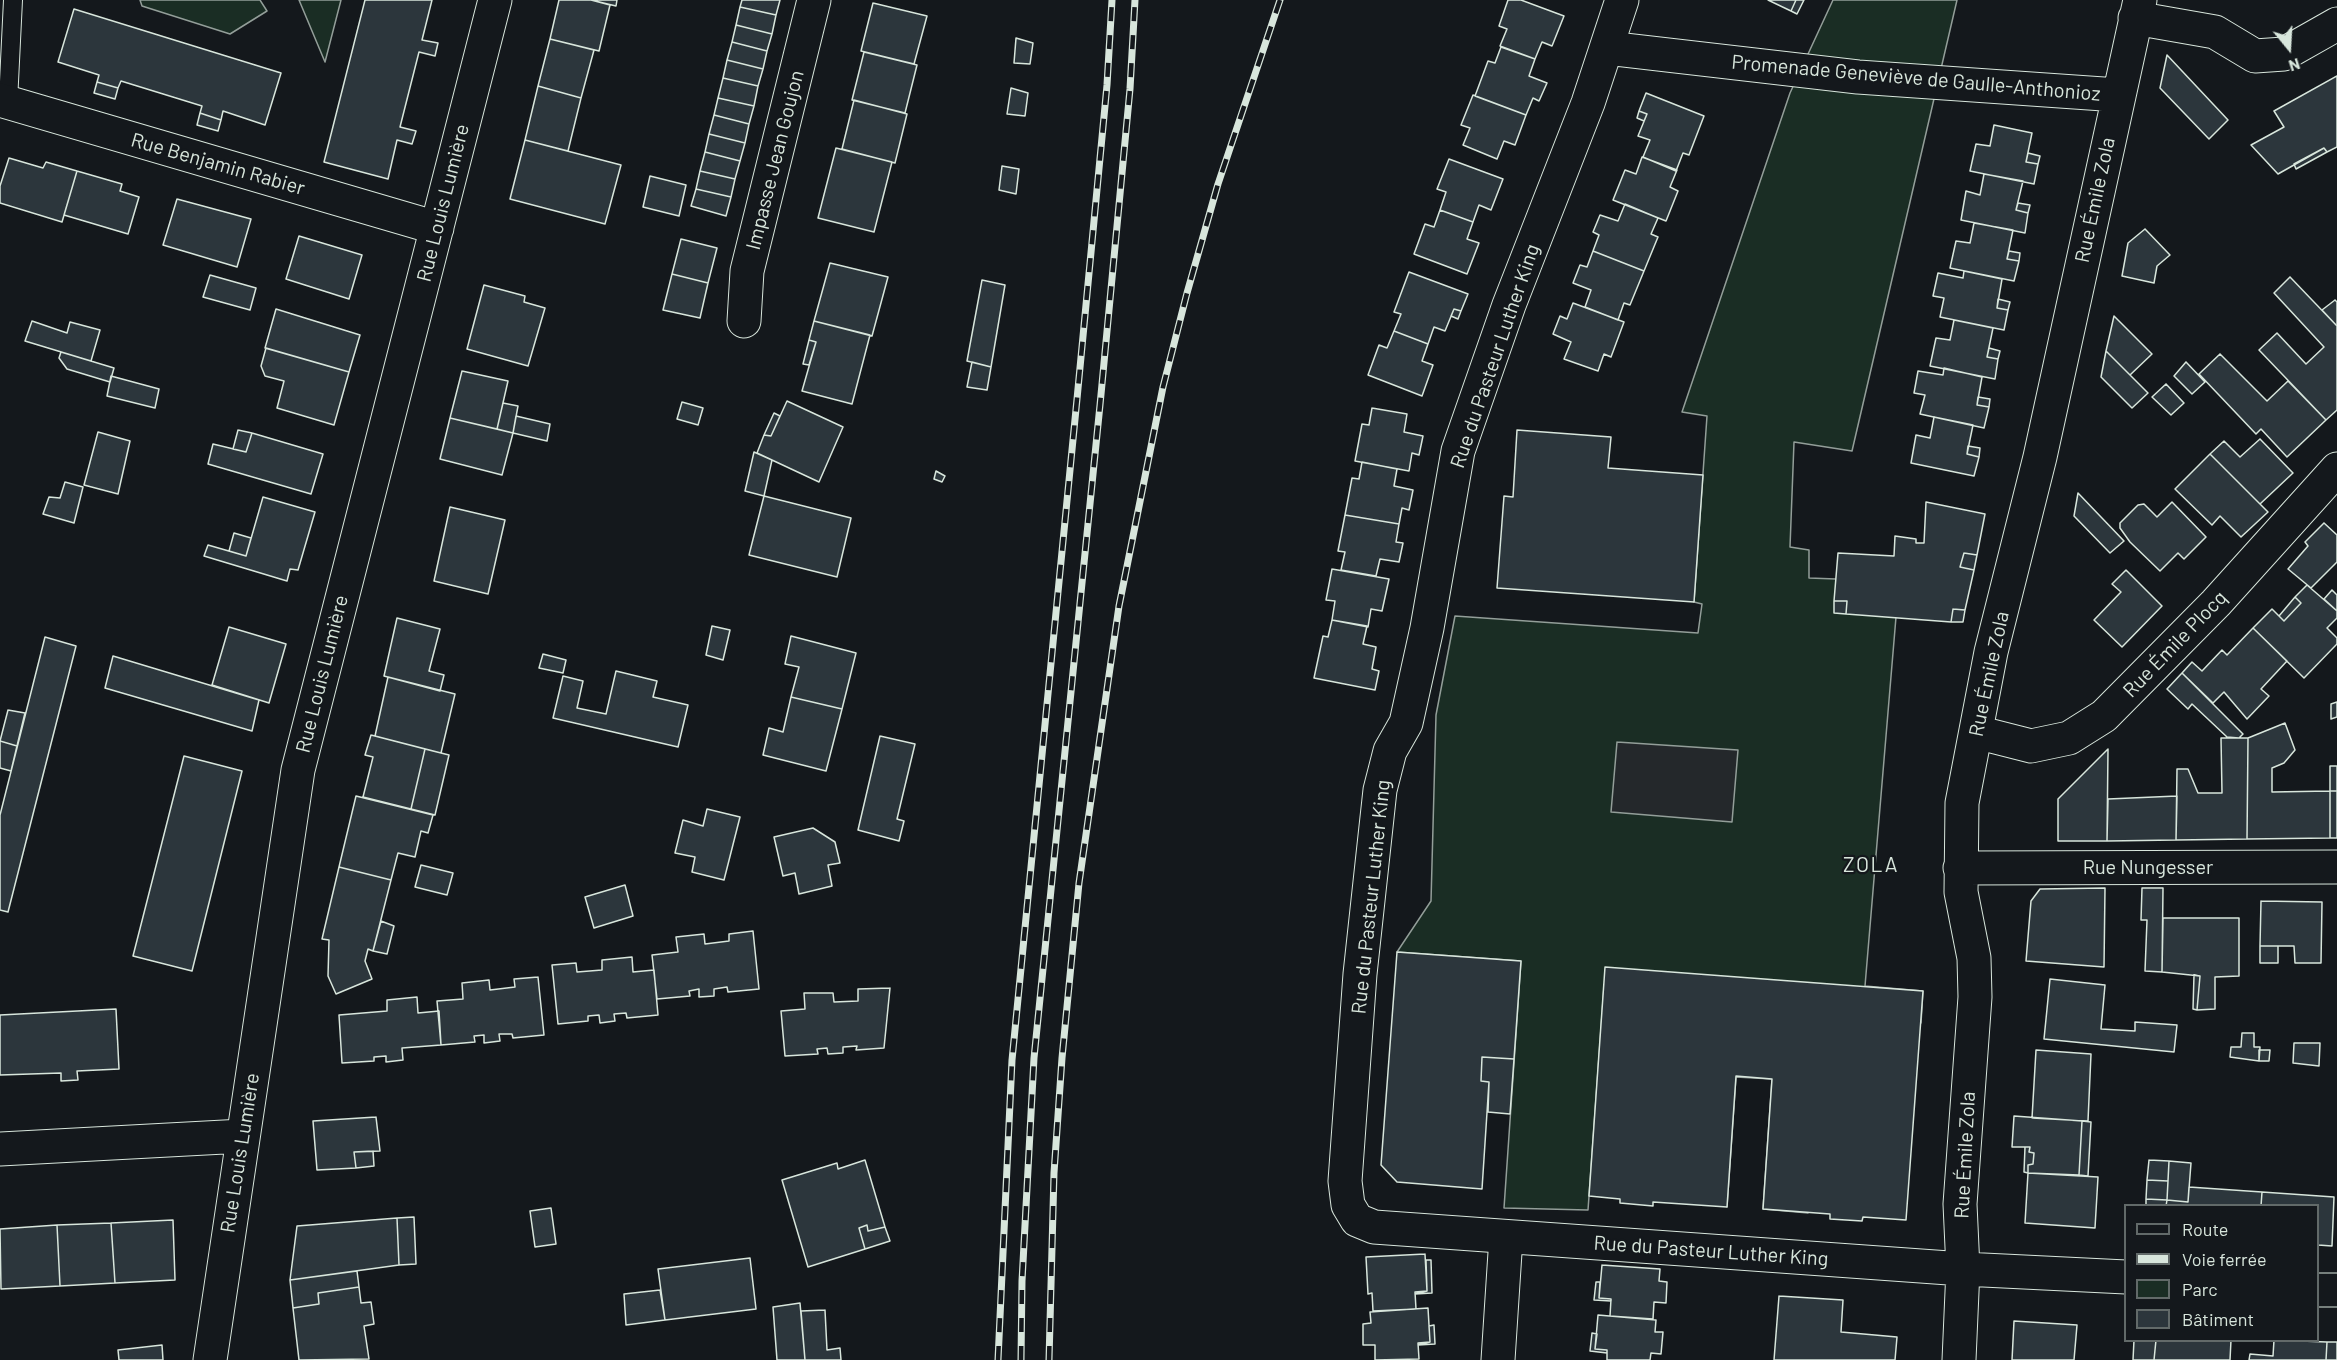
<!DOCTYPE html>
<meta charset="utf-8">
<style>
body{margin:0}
#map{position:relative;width:2337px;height:1360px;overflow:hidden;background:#14181c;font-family:Barlow,sans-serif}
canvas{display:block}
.legend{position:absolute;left:2124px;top:1204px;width:195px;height:138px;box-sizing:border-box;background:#14181c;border:2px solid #626a69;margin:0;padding:8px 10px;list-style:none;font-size:18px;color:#d8e6dc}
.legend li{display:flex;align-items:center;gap:12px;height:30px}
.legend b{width:30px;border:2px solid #626a69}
.north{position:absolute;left:2259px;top:18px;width:60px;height:60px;-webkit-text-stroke:4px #14181c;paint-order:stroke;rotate:162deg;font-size:16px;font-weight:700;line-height:24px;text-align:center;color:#d8e6dc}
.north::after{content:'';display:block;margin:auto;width:21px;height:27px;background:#d8e6dc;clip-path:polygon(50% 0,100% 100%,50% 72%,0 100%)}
</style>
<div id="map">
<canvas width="2337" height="1360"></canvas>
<ul class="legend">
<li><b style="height:8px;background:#14181c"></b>Route</li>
<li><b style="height:8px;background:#d8e6dc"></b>Voie ferrée</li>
<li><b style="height:16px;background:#1a2d24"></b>Parc</li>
<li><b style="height:16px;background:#2c363c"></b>Bâtiment</li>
</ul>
<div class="north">N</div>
</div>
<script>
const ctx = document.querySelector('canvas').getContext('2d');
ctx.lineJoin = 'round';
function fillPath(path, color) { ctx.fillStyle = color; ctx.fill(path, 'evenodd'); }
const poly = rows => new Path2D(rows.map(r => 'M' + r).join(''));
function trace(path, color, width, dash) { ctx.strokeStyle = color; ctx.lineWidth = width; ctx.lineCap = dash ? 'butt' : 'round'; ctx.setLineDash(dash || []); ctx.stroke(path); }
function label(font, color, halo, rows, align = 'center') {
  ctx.font = font + ' Barlow,sans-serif'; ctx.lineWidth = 4.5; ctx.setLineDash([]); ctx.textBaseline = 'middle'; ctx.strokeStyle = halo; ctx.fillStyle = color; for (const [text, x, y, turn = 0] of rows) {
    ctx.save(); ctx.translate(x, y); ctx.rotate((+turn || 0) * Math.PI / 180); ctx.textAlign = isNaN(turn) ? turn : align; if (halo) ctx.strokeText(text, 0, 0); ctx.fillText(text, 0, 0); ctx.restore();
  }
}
const green = poly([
 [140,0,260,0,267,11,230,34,142,6,140,0],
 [299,0,341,0,325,62,299,0],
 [1833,0,1957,0,1852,451,1794,442,1790,547,1809,550,1809,578,1836,579,1896,617,1865,986,1923,991,1921,1023,1874,1019,1817,1069,1808,1213,1763,1209,1772,1079,1736,1077,1727,1207,1604,986,1588,1210,1504,1208,1521,961,1397,952,1431,901,1436,715,1455,616,1698,633,1702,604,1694,602,1707,416,1682,412,1790,93,1833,0]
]);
fillPath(green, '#1a2d24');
trace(green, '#939e99', 1.5);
const parking = poly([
 [1617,742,1738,750,1732,822,1611,812,1617,742]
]);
fillPath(parking, '#24282b');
trace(parking, '#939e99', 1.5);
const building = poly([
 [365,0,432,0,422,40,438,43,435,56,419,52,400,127,416,131,412,144,397,140,388,179,324,162,365,0],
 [559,0,591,0,610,5,599,51,550,39,559,0],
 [591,0,617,0,616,6,591,0],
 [742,0,780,0,776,15,740,7,742,0],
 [1508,0,1521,0,1564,16,1552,46,1542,42,1535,59,1500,46,1507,29,1499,26,1508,0],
 [1768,0,1796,0,1791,11,1768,0],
 [1796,0,1804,0,1797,14,1791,11,1796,0],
 [873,3,927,16,914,64,861,51,873,3],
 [740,7,776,15,772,34,736,25,740,7],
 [74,9,281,73,265,125,223,111,221,120,200,113,202,106,121,81,118,88,97,82,99,75,58,62,74,9],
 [736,25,772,34,767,51,732,42,736,25],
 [1016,38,1033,43,1030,64,1014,63,1016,38],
 [550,39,594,50,581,98,538,86,550,39],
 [732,42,767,51,763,69,727,60,732,42],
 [1501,47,1535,59,1529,76,1547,83,1539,101,1533,98,1526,115,1475,96,1488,61,1495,63,1501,47],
 [864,52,917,65,905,113,852,100,864,52],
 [2167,55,2228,120,2209,139,2160,88,2167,55],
 [727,60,763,69,758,86,723,78,727,60],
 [2337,76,2337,147,2327,152,2324,148,2278,174,2251,145,2284,127,2274,111,2337,76],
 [723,78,758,86,754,106,718,98,723,78],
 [97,82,118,88,115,99,94,93,97,82],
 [538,86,581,98,568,151,525,140,538,86],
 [1011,88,1028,93,1025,116,1007,114,1011,88],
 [1646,93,1704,116,1689,155,1683,153,1676,171,1643,157,1650,140,1638,136,1647,114,1639,111,1646,93],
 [1473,95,1526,115,1515,145,1504,141,1497,159,1463,145,1470,128,1461,125,1473,95],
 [718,98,754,106,749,124,714,115,718,98],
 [854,100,907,114,895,163,842,149,854,100],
 [1639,111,1647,114,1644,121,1637,118,1639,111],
 [200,113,221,120,218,131,197,125,200,113],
 [714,115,749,124,745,143,709,134,714,115],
 [1994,125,2032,133,2026,162,2038,164,2034,184,1970,171,1976,144,1990,146,1994,125],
 [709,134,745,143,740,161,705,152,709,134],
 [525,140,621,165,605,224,510,199,525,140],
 [836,148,892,162,874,232,818,218,836,148],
 [2324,148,2327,152,2296,169,2294,164,2324,148],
 [705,152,740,161,735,179,700,171,705,152],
 [2028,153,2040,156,2038,164,2026,162,2028,153],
 [1642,157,1677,170,1670,187,1678,191,1666,221,1613,200,1625,170,1636,174,1642,157],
 [9,158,43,168,46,162,77,171,62,222,0,203,0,186,9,158],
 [1449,159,1503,179,1491,210,1479,205,1473,222,1440,210,1446,192,1437,189,1449,159],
 [1002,166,1019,169,1016,194,999,190,1002,166],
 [77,171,122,184,120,191,139,197,128,234,64,215,77,171],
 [700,171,735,179,731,197,696,189,700,171],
 [1984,174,2023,181,2016,210,2028,213,2025,233,1961,220,1966,191,1980,195,1984,174],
 [650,176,686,185,679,216,643,207,650,176],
 [696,189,731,197,726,216,691,206,696,189],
 [177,199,251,219,237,267,163,245,177,199],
 [2018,203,2030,205,2028,213,2016,210,2018,203],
 [1625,204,1658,218,1651,234,1658,237,1644,271,1593,251,1599,235,1593,232,1600,215,1618,221,1625,204],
 [1440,210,1473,222,1467,239,1479,243,1467,274,1414,254,1425,224,1434,227,1440,210],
 [1974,223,2013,230,2007,259,2019,261,2014,281,1950,268,1956,241,1970,243,1974,223],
 [2145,229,2170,255,2157,266,2154,283,2122,276,2128,243,2145,229],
 [299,236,362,255,349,299,286,279,299,236],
 [681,239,717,248,708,283,672,274,681,239],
 [1593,251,1644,271,1630,305,1624,303,1618,320,1585,307,1591,290,1573,283,1580,265,1587,267,1593,251],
 [2009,251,2020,253,2019,261,2007,259,2009,251],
 [830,263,888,277,872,336,814,321,830,263],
 [1964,271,2002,279,1997,308,2008,310,2004,330,1940,317,1944,298,1933,296,1938,273,1963,278,1964,271],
 [1409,272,1468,294,1461,311,1454,309,1445,331,1434,327,1428,344,1394,331,1401,314,1394,312,1409,272],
 [672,274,708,283,700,318,663,310,672,274],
 [210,275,256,288,250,310,203,297,210,275],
 [2290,277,2337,326,2337,410,2326,420,2259,350,2277,333,2306,364,2324,347,2274,293,2290,277],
 [982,280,1005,285,991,367,967,361,982,280],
 [484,285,525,296,524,302,545,308,528,366,467,349,484,285],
 [1998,299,2010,302,2008,310,1997,308,1998,299],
 [2335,300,2337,302,2337,326,2322,310,2335,300],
 [1573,303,1624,322,1611,357,1604,354,1598,371,1564,359,1571,342,1553,334,1560,316,1567,319,1573,303],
 [276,309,360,335,349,372,265,348,276,309],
 [1454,309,1461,311,1458,319,1451,316,1454,309],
 [2114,316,2152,354,2130,375,2106,351,2114,316],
 [1954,320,1993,328,1987,357,1998,359,1995,379,1930,366,1936,338,1950,340,1954,320],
 [32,321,67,333,70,322,100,330,91,361,25,341,32,321],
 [814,321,870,335,852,404,802,391,816,342,809,340,814,321],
 [1394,331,1428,344,1422,361,1433,365,1422,396,1368,375,1379,345,1387,348,1394,331],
 [809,340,816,342,809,365,803,364,809,340],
 [266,348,349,372,334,425,277,408,284,381,265,376,261,366,266,348],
 [1989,348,2000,351,1998,359,1987,357,1989,348],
 [2106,351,2148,393,2132,408,2101,377,2106,351],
 [61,352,114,368,110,382,67,369,59,358,61,352],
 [2220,354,2267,401,2288,381,2326,420,2287,457,2261,429,2256,434,2199,374,2220,354],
 [972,362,991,367,987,390,967,387,972,362],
 [2186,362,2205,382,2192,394,2174,376,2186,362],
 [1944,368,1982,377,1977,405,1989,407,1984,428,1920,414,1925,395,1914,393,1918,371,1943,375,1944,368],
 [462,371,508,381,497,429,450,418,462,371],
 [111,376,159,389,155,408,107,396,111,376],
 [2166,384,2184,403,2171,415,2152,397,2166,384],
 [1978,397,1990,399,1989,407,1977,405,1978,397],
 [787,401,843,427,819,482,757,453,764,435,771,436,787,401],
 [682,402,703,408,698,425,677,419,682,402],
 [503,403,518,406,513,433,497,429,503,403],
 [1372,408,1407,414,1404,432,1423,436,1419,455,1412,453,1409,471,1355,461,1362,424,1369,425,1372,408],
 [774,413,780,416,771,436,764,435,774,413],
 [516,416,550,424,547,441,513,433,516,416],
 [1934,417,1973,425,1967,454,1979,457,1974,476,1911,463,1916,435,1930,438,1934,417],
 [450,418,513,433,502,475,440,459,450,418],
 [238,430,252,433,246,452,233,449,238,430],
 [1517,430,1611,437,1608,468,1703,475,1694,602,1497,588,1504,496,1513,497,1517,430],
 [98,432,130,441,118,494,84,485,98,432],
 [252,433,323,454,311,494,208,464,213,444,246,452,252,433],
 [2260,439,2293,473,2260,504,2210,454,2224,441,2240,457,2260,439],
 [1968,446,1980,448,1979,457,1967,454,1968,446],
 [754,452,772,460,764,496,745,491,754,452],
 [2210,454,2268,512,2241,537,2220,516,2212,525,2175,489,2210,454],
 [1362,462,1397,469,1394,486,1413,490,1409,510,1402,508,1399,524,1345,515,1352,478,1359,479,1362,462],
 [936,471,945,476,942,482,934,479,936,471],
 [65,482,83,487,74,523,43,514,49,497,60,498,65,482],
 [2078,493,2124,541,2110,553,2074,516,2078,493],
 [764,496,851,518,837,577,749,555,764,496],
 [263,497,315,512,298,570,290,569,287,581,204,556,208,545,246,556,263,497],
 [1926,502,1985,514,1977,555,1964,553,1960,567,1974,570,1965,610,1953,609,1951,622,1846,614,1847,601,1834,601,1838,553,1894,556,1895,536,1916,539,1916,543,1924,543,1926,502],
 [2172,502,2206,537,2184,559,2178,553,2160,571,2130,542,2120,528,2120,523,2138,505,2144,504,2157,517,2172,502],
 [450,507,505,520,488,594,434,581,450,507],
 [1345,515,1399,524,1396,542,1403,543,1399,562,1380,559,1376,576,1341,570,1345,552,1338,551,1345,515],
 [2324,523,2337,535,2337,562,2311,588,2288,569,2308,546,2305,542,2324,523],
 [234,533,251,538,246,556,229,551,234,533],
 [1964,553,1977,555,1974,570,1960,567,1964,553],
 [1332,569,1389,579,1382,611,1371,609,1368,627,1332,620,1335,601,1326,600,1332,569],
 [2126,570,2162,606,2122,647,2094,620,2121,592,2112,584,2126,570],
 [2307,585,2337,611,2337,618,2327,628,2337,638,2337,644,2304,678,2253,628,2272,609,2284,621,2301,603,2295,597,2307,585],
 [2332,590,2337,595,2337,611,2324,599,2332,590],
 [2295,597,2301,603,2284,621,2279,616,2295,597],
 [1834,601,1847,601,1846,614,1834,613,1834,601],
 [1953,609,1965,610,1963,622,1951,622,1953,609],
 [397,618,440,629,429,671,444,675,440,691,384,676,397,618],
 [1332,620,1367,626,1363,644,1376,647,1372,669,1379,671,1375,690,1314,678,1323,636,1328,637,1332,620],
 [712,626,730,630,723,660,706,655,712,626],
 [229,627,286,644,269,703,212,685,229,627],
 [2253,628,2287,661,2261,689,2269,696,2247,719,2224,692,2213,703,2182,673,2192,662,2202,671,2222,650,2227,655,2253,628],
 [791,636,856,653,842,709,791,697,799,667,785,664,791,636],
 [45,637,76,646,8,912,0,910,0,815,45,637],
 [543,654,566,660,563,673,539,668,543,654],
 [113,656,259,700,252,731,105,688,113,656],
 [616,671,657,681,653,697,688,705,678,747,553,718,563,676,583,681,577,708,606,714,616,671],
 [2182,673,2243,734,2239,738,2227,737,2192,704,2188,709,2167,689,2182,673],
 [388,677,455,694,441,753,375,736,388,677],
 [791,697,842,709,826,771,763,755,769,728,783,732,791,697],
 [2337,702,2337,717,2331,719,2331,704,2337,702],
 [8,710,25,713,17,746,0,741,8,710],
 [2285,723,2295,750,2284,763,2272,768,2272,792,2330,791,2330,838,2247,839,2248,738,2285,723],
 [371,735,425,749,411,809,363,797,373,757,365,755,371,735],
 [880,736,915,744,897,819,904,821,899,841,858,830,880,736],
 [2221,738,2248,738,2247,839,2176,840,2177,769,2188,769,2198,793,2222,793,2221,738],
 [0,741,17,746,11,771,0,768,0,741],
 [425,749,449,755,435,815,411,809,425,749],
 [2108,749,2107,841,2058,841,2058,799,2108,749],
 [184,756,242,771,192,971,133,956,184,756],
 [2330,766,2337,766,2337,791,2330,791,2330,766],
 [2330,791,2337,791,2337,838,2330,838,2330,791],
 [356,796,433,815,428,833,421,831,415,857,398,853,391,880,339,867,356,796],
 [2177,796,2176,840,2107,841,2108,799,2177,796],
 [707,809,740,817,724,880,692,872,695,857,675,853,683,820,703,826,707,809],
 [813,828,835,842,840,863,828,865,832,886,799,894,795,873,783,876,774,837,813,828],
 [421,865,453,873,447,895,415,887,421,865],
 [339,867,391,880,373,951,368,949,365,961,372,979,336,994,328,976,329,940,322,939,339,867],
 [625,885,633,916,594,928,585,897,625,885],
 [2105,888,2104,967,2026,961,2031,901,2040,889,2105,888],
 [2142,888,2163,888,2162,972,2145,971,2147,920,2141,920,2142,888],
 [2261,901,2322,902,2321,963,2295,963,2294,946,2260,946,2261,901],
 [2163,918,2239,918,2239,976,2215,977,2215,1009,2197,1010,2200,976,2162,972,2163,918],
 [381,921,394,926,387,954,373,951,381,921],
 [753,931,759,989,728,992,727,987,714,989,714,996,699,997,699,989,689,991,690,996,657,999,652,955,678,952,676,937,704,934,705,944,729,941,729,934,753,931],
 [2260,946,2278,946,2278,963,2260,963,2260,946],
 [1397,952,1521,961,1514,1059,1482,1057,1481,1081,1489,1082,1482,1189,1397,1182,1381,1165,1397,952],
 [632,957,633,972,654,970,658,1015,627,1018,626,1013,614,1014,615,1021,600,1023,599,1015,588,1016,588,1021,558,1024,552,965,576,963,577,972,602,970,602,960,632,957],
 [1605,967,1923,991,1906,1220,1863,1217,1862,1221,1830,1219,1830,1214,1763,1209,1772,1079,1736,1076,1727,1207,1653,1202,1653,1206,1620,1203,1620,1199,1589,1196,1605,967],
 [2194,975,2200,976,2197,1010,2193,1009,2194,975],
 [538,977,544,1035,513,1038,512,1034,499,1034,500,1041,484,1043,484,1035,474,1036,475,1042,441,1045,437,1001,463,999,462,983,489,980,490,990,515,987,514,979,538,977],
 [2050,979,2105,985,2101,1029,2135,1031,2135,1022,2177,1025,2174,1052,2044,1039,2050,979],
 [890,988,884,1048,856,1050,857,1046,843,1047,843,1053,828,1054,827,1048,817,1049,818,1054,785,1056,781,1011,805,1009,804,993,833,993,834,1002,858,1001,858,989,890,988],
 [417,997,418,1013,439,1011,441,1045,402,1048,403,1060,386,1062,386,1056,374,1057,374,1061,342,1063,339,1015,387,1011,387,1000,417,997],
 [116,1009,119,1069,77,1071,78,1080,61,1081,61,1073,0,1075,0,1015,116,1009],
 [2242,1033,2254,1033,2254,1047,2260,1047,2259,1061,2230,1057,2231,1047,2241,1047,2242,1033],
 [2294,1043,2320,1043,2319,1066,2293,1063,2294,1043],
 [2036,1050,2091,1054,2088,1121,2032,1118,2036,1050],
 [2259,1050,2270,1050,2269,1061,2259,1061,2259,1050],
 [1482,1057,1514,1059,1510,1114,1488,1112,1489,1082,1481,1081,1482,1057],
 [2014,1116,2082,1121,2079,1175,2028,1173,2028,1165,2033,1164,2034,1153,2029,1152,2030,1147,2012,1147,2014,1116],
 [376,1117,380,1151,354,1152,356,1168,317,1170,313,1121,376,1117],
 [2082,1121,2091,1122,2088,1176,2079,1175,2082,1121],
 [2025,1147,2030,1147,2029,1152,2034,1153,2033,1164,2028,1165,2028,1173,2024,1172,2025,1147],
 [373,1151,374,1166,356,1168,354,1152,373,1151],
 [865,1160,885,1227,868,1231,867,1225,859,1228,865,1249,808,1267,782,1180,837,1163,838,1169,865,1160],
 [2149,1160,2169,1161,2168,1181,2147,1180,2149,1160],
 [2169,1161,2191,1163,2188,1202,2167,1200,2169,1161],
 [2028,1173,2098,1177,2095,1228,2025,1223,2028,1173],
 [2147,1180,2168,1181,2167,1200,2146,1199,2147,1180],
 [2189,1187,2262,1192,2261,1206,2166,1206,2167,1200,2188,1202,2189,1187],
 [2262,1192,2334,1197,2332,1246,2318,1245,2318,1206,2261,1206,2262,1192],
 [2146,1199,2167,1200,2166,1206,2146,1206,2146,1199],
 [551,1208,556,1244,535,1247,530,1211,551,1208],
 [414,1217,416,1264,399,1265,397,1218,414,1217],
 [397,1218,399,1265,290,1280,297,1226,397,1218],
 [173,1220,175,1280,115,1283,111,1223,173,1220],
 [111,1223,115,1283,60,1286,57,1225,111,1223],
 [57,1225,60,1286,1,1289,0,1229,57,1225],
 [867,1225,868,1231,885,1227,890,1241,865,1249,859,1228,867,1225],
 [1425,1254,1427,1291,1415,1292,1416,1309,1373,1311,1372,1293,1368,1294,1366,1257,1425,1254],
 [750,1258,756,1309,665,1320,658,1269,750,1258],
 [1426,1260,1431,1260,1432,1293,1415,1294,1427,1291,1426,1260],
 [1602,1265,1660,1269,1659,1281,1667,1282,1666,1303,1654,1302,1653,1319,1610,1316,1611,1299,1599,1298,1602,1265],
 [357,1271,359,1287,318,1293,319,1304,293,1308,290,1280,357,1271],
 [1596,1282,1600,1282,1599,1298,1611,1299,1611,1301,1594,1300,1596,1282],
 [359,1287,361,1303,371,1302,374,1324,364,1326,369,1359,299,1360,293,1308,319,1304,318,1293,359,1287],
 [660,1290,665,1320,626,1325,624,1294,660,1290],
 [1779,1296,1843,1300,1841,1332,1897,1337,1895,1360,1774,1360,1779,1296],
 [800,1303,805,1360,777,1360,773,1307,800,1303],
 [1428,1308,1430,1342,1418,1343,1419,1359,1375,1360,1375,1345,1363,1345,1363,1324,1371,1323,1370,1312,1428,1308],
 [825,1310,827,1350,840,1348,841,1360,805,1360,801,1311,825,1310],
 [1598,1315,1656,1320,1655,1332,1663,1332,1661,1354,1651,1353,1650,1360,1607,1360,1607,1350,1595,1349,1598,1315],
 [2014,1321,2077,1325,2074,1360,2012,1360,2014,1321],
 [1434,1325,1435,1344,1418,1345,1430,1342,1429,1326,1434,1325],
 [1592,1333,1597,1334,1595,1349,1607,1350,1607,1353,1590,1351,1592,1333],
 [2134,1340,2156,1340,2154,1360,2133,1360,2134,1340],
 [2156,1340,2231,1340,2230,1360,2154,1360,2156,1340],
 [2274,1340,2327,1342,2326,1360,2249,1360,2250,1354,2273,1356,2274,1340],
 [2327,1342,2337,1342,2337,1360,2326,1360,2327,1342],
 [162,1345,163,1360,119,1360,118,1350,162,1345]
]);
fillPath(building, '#2c363c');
trace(building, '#d8e6dc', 1.5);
const service = poly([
 [8,102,13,0]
]);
const minor = poly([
 [1622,0,1588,103,1509,305,1458,451,1427,628,1406,723,1390,751,1380,790,1360,974,1345,1181,1348,1205,1357,1220,1374,1227,1963,1269,2126,1277],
 [2135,18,2215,32,2255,56,2284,54,2337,24],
 [1607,48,1858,77,2118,95],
 [0,100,437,228],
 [744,321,747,271,814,0],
 [1976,732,2031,746,2069,738,2104,716,2216,603,2337,469],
 [1960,868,2337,867],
 [0,1149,243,1136],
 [2318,1290,2337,1290],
 [210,1360,298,770,495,0],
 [1498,1360,1506,1237],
 [1959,1360,1963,1269,1960,1204,1975,997,1974,958,1961,892,1962,803,1991,652,2040,457,2140,0]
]);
trace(service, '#d8e6dc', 20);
trace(minor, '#d8e6dc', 35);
trace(service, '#14181c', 18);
trace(minor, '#14181c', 33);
const rail = poly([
 [998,1360,1012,1060,1077,399,1107,85,1112,0],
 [1021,1360,1022,1281,1034,1058,1100,405,1130,89,1135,0],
 [1049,1360,1054,1173,1062,1058,1079,883,1119,606,1163,387,1187,293,1218,184,1280,0]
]);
trace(rail, '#d8e6dc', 7);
trace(rail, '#14181c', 4.5, [14]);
label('20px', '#d8e6dc', '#14181c', [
 ["Promenade Geneviève de Gaulle-Anthonioz",1916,78,5],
 ["Impasse Jean Goujon",775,160,-76],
 ["Rue Benjamin Rabier",218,164,16],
 ["Rue Émile Zola",2095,200,-78],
 ["Rue Louis Lumière",443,203,-76],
 ["Rue du Pasteur Luther King",1495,356,-71],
 ["Rue Émile Plocq",2175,644,-46],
 ["Rue Louis Lumière",322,674,-76],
 ["Rue Émile Zola",1989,674,-78],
 ["Rue Nungesser",2148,867],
 ["Rue du Pasteur Luther King",1371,897,-84],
 ["Rue Louis Lumière",240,1153,-81],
 ["Rue Émile Zola",1965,1155,-87],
 ["Rue du Pasteur Luther King",1711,1251,4]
]);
ctx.letterSpacing = '1.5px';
label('21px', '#d8e6dc', '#14181c', [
 ["ZOLA",1871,865]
]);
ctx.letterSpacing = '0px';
</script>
